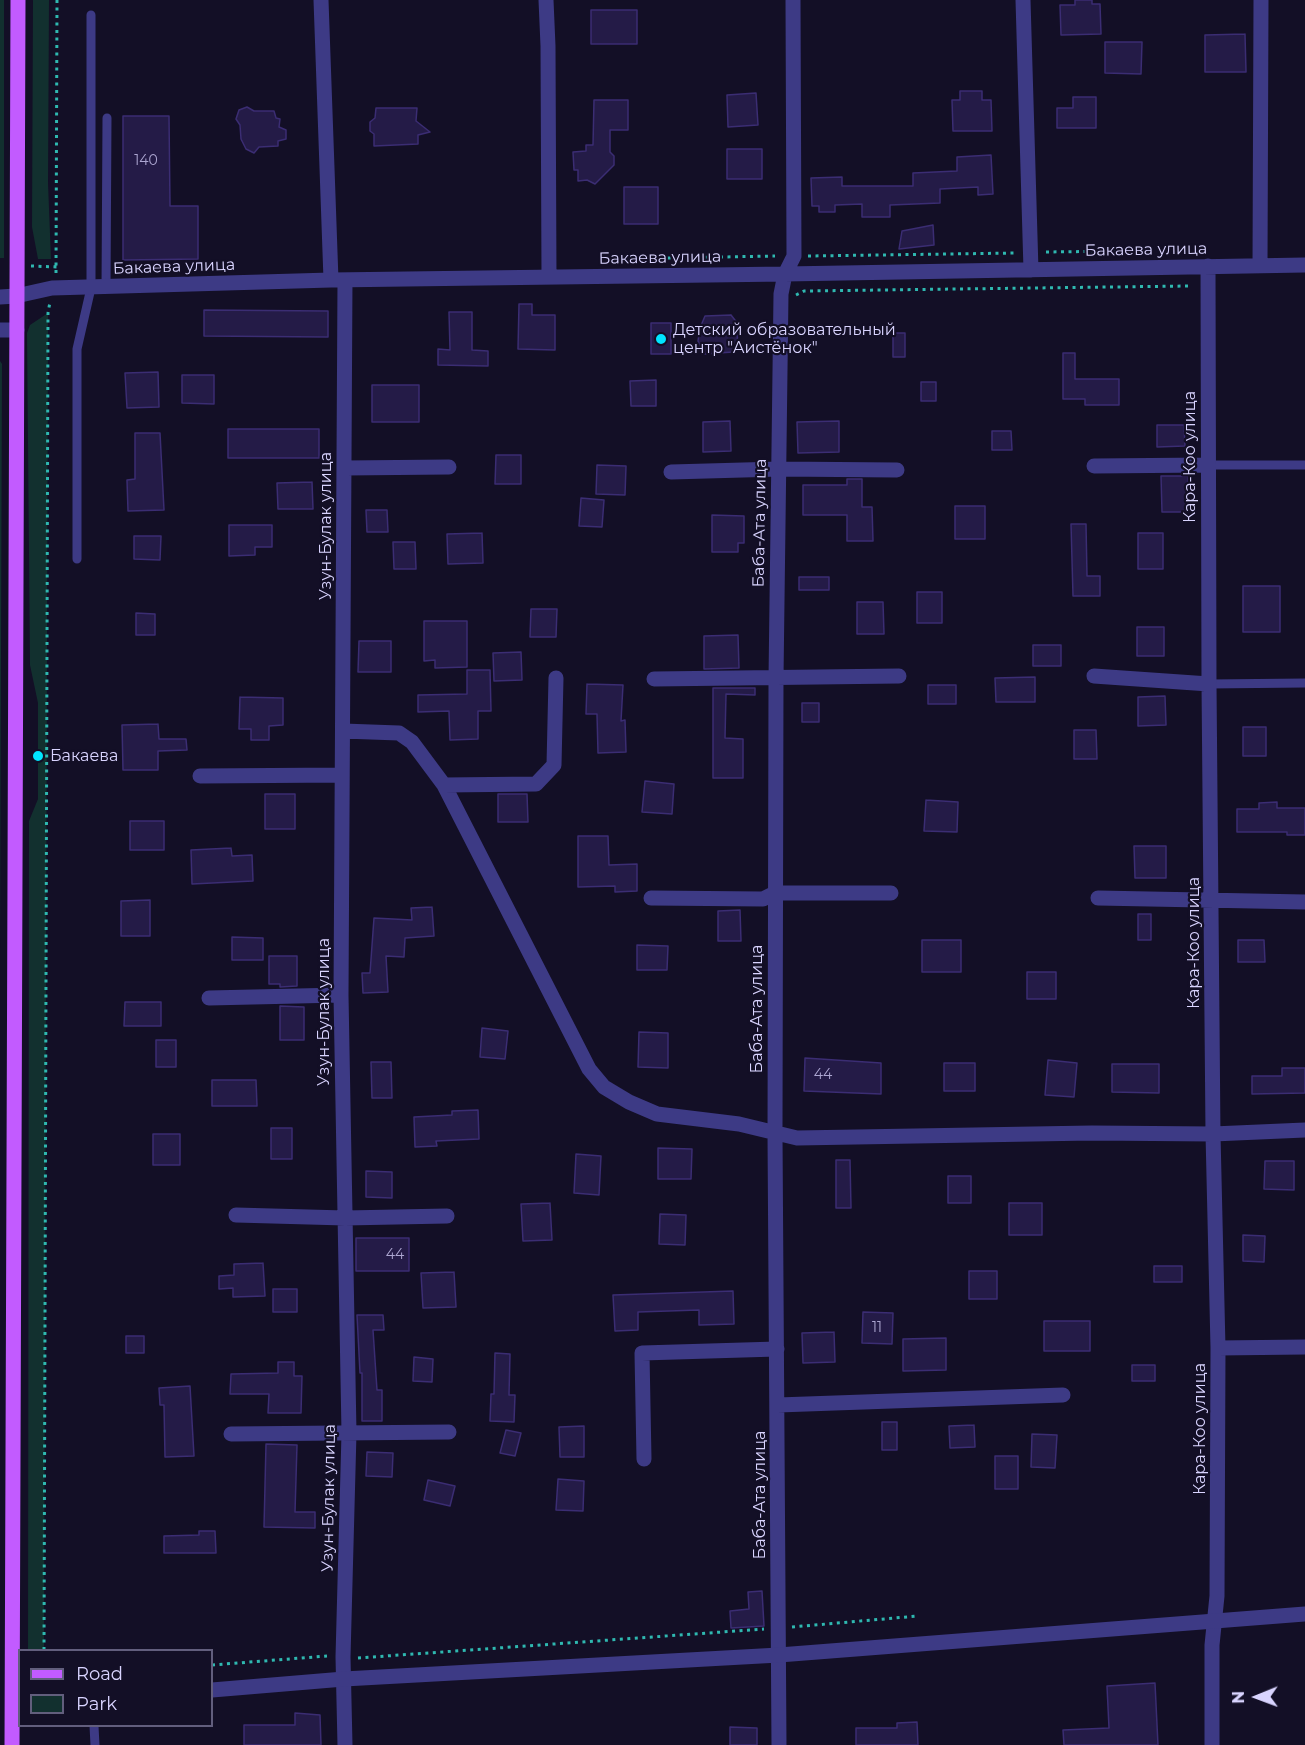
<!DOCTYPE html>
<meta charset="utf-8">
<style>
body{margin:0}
#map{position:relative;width:1305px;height:1745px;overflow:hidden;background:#130f26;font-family:Montserrat,sans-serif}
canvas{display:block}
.legend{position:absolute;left:18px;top:1649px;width:195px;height:78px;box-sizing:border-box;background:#130f26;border:2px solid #625e7d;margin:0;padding:8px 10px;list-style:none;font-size:18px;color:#d9d4ff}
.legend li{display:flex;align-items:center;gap:12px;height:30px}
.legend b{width:30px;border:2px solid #625e7d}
.north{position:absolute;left:1227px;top:1667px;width:60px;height:60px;-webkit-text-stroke:4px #130f26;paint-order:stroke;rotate:269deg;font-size:16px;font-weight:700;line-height:24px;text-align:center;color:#d9d4ff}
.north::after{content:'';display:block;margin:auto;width:21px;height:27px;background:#d9d4ff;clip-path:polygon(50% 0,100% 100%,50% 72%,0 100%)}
</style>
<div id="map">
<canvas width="1305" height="1745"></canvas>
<ul class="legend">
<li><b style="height:8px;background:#c25bff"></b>Road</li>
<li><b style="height:16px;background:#12302f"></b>Park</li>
</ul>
<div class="north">N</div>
</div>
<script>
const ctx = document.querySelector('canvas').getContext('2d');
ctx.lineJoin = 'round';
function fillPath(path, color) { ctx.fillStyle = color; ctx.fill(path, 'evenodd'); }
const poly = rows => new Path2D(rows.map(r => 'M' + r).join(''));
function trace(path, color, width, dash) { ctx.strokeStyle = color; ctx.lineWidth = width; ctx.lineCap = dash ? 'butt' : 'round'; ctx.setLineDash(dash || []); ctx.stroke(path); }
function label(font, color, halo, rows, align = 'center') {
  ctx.font = font + ' Montserrat,sans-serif'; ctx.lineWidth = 4.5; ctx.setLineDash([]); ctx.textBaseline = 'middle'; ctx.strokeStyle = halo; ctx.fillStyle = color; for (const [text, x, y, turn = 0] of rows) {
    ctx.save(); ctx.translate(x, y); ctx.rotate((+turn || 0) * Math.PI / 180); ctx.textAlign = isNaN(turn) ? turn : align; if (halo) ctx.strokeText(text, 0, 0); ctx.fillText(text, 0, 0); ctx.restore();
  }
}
fillPath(poly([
 [0,0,4,0,4,258,0,258],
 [33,0,49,0,48,183,51,259,38,259,32,227],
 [48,313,44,1650,28,1650,29,821,38,799,38,703,30,665,27,333,30,325],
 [0,361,2,364,0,949]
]), '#12302f');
const building = poly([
 [1075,0,1092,0,1092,4,1100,4,1101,34,1061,35,1060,5,1075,5,1075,0],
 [591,10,637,10,637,44,591,44,591,10],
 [1245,34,1246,72,1205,72,1205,35,1245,34],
 [1105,42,1142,42,1141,74,1105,73,1105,42],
 [960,91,982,91,982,100,991,100,992,131,953,131,952,100,960,100,960,91],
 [756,93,758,125,728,127,727,95,756,93],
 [1073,97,1096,97,1096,128,1057,128,1057,108,1073,108,1073,97],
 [594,100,628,100,628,130,610,130,610,152,614,156,614,165,595,184,587,180,578,181,578,170,574,170,573,152,586,151,586,145,593,145,594,100],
 [247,107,254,111,274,111,276,118,280,119,279,127,286,130,286,139,278,141,278,146,259,147,254,153,246,149,241,139,240,125,236,119,239,110,247,107],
 [376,108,417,108,416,121,430,132,418,135,418,144,374,146,374,134,370,131,370,122,375,118,376,108],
 [123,116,169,116,170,206,198,206,198,259,123,260,123,116],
 [727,149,762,149,762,179,727,179,727,149],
 [991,155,993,194,978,195,978,187,940,189,940,203,890,205,890,217,862,217,862,204,835,205,835,212,819,212,819,206,812,206,811,178,842,177,842,186,913,186,913,173,957,171,957,157,991,155],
 [624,187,658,187,658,224,624,224,624,187],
 [933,225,934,245,899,249,902,231,933,225],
 [519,304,532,304,532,315,555,315,555,350,518,349,519,304],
 [204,310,328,311,328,337,204,336,204,310],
 [449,312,472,312,472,350,488,351,488,366,438,365,438,349,450,350,449,312],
 [731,315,738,324,737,346,733,352,704,354,698,341,700,328,705,316,731,315],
 [651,323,671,323,671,354,651,354,651,323],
 [893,333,905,333,905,357,893,357,893,333],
 [1063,353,1075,353,1075,379,1119,379,1119,405,1085,405,1085,399,1063,399,1063,353],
 [158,372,159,407,127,408,125,373,158,372],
 [182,375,214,375,214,404,182,403,182,375],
 [656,380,656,406,631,406,630,381,656,380],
 [921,382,936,382,936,401,921,401,921,382],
 [372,385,419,385,419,422,372,422,372,385],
 [730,421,731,451,703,452,703,422,730,421],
 [839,421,839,452,798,453,797,422,839,421],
 [1157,425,1184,425,1185,446,1157,447,1157,425],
 [228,429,319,429,319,458,228,458,228,429],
 [992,431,1011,431,1012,450,992,450,992,431],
 [135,433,160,433,164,510,128,511,127,480,135,479,135,433],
 [496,455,521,455,521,484,495,484,496,455],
 [597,465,626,466,625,495,596,494,597,465],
 [1161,476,1188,476,1188,512,1162,512,1161,476],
 [847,479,862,479,862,507,872,507,873,541,847,541,847,515,803,515,803,485,847,485,847,479],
 [312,482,313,509,278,509,277,483,312,482],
 [581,498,604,500,602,527,579,526,581,498],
 [955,506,985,506,985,539,955,539,955,506],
 [366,510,387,510,388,532,367,532,366,510],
 [712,515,744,516,744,543,738,543,738,552,712,552,712,515],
 [1071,524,1086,524,1087,576,1100,576,1100,596,1073,596,1071,524],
 [229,525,272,525,272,547,255,547,255,555,229,556,229,525],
 [482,533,483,563,448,564,447,534,482,533],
 [1138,533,1163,533,1163,569,1138,569,1138,533],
 [134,536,161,536,160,560,134,559,134,536],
 [393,542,415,542,416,569,394,569,393,542],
 [799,577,829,577,829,590,799,590,799,577],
 [1243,586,1280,586,1280,632,1243,632,1243,586],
 [917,592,942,592,942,623,917,623,917,592],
 [857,602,883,602,884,634,857,634,857,602],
 [531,609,557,609,556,637,530,637,531,609],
 [136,613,155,614,155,635,136,635,136,613],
 [424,621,467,621,467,667,435,668,435,660,424,661,424,621],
 [1137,627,1164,627,1164,656,1137,656,1137,627],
 [738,635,739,668,704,669,704,636,738,635],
 [359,641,391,641,391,672,358,672,359,641],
 [1033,645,1061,645,1061,666,1033,666,1033,645],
 [521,652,522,680,494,681,493,653,521,652],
 [467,670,490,670,491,711,478,711,478,739,450,740,449,711,418,712,418,695,467,694,467,670],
 [1035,677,1035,702,996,702,995,678,1035,677],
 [587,684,623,685,621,721,625,720,626,752,598,753,597,714,586,714,587,684],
 [928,685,956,685,956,704,928,704,928,685],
 [713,688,755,688,755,695,726,694,725,738,743,739,743,778,713,778,713,688],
 [1165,696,1166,725,1138,726,1138,697,1165,696],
 [240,697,283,698,283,725,269,726,269,740,251,740,251,729,239,729,240,697],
 [802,703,819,703,819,722,802,722,802,703],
 [158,724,159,739,186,739,187,750,158,751,158,770,123,770,122,725,158,724],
 [1243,727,1266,727,1266,756,1243,756,1243,727],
 [1074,730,1096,730,1097,759,1074,759,1074,730],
 [645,781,674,784,672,814,642,812,645,781],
 [265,794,295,794,295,829,265,829,265,794],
 [498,794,527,794,528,822,498,822,498,794],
 [926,800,958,802,957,832,924,831,926,800],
 [1277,802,1277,808,1305,808,1305,835,1287,835,1287,832,1237,832,1237,809,1259,809,1259,803,1277,802],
 [130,821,164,821,164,850,130,850,130,821],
 [578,836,608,836,609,865,637,864,637,891,615,892,615,886,578,887,578,836],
 [1134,846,1166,846,1166,878,1135,878,1134,846],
 [231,848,232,856,252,855,253,881,192,884,191,850,231,848],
 [150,900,150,936,121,936,121,901,150,900],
 [432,907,434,936,405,938,404,957,386,956,388,992,363,993,362,973,370,973,374,918,412,920,411,908,432,907],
 [740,910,741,941,718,941,718,911,740,910],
 [1138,914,1151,914,1151,940,1138,940,1138,914],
 [232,937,263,938,263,960,232,960,232,937],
 [922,940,961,940,961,972,922,972,922,940],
 [1238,940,1264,940,1265,962,1238,962,1238,940],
 [637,945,668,946,667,970,637,970,637,945],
 [269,956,297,956,297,986,280,987,280,984,269,984,269,956],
 [1027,972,1056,972,1056,999,1027,999,1027,972],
 [125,1002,161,1002,161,1026,124,1026,125,1002],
 [280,1006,304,1007,304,1040,280,1040,280,1006],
 [482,1028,508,1031,505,1059,480,1057,482,1028],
 [639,1032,668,1033,668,1068,638,1067,639,1032],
 [156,1040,176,1040,176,1067,156,1067,156,1040],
 [805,1058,881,1063,881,1094,804,1091,805,1058],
 [1048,1060,1077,1063,1074,1097,1045,1095,1048,1060],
 [371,1062,391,1062,392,1098,372,1098,371,1062],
 [944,1063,975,1063,975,1091,944,1091,944,1063],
 [1112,1064,1159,1064,1159,1093,1112,1092,1112,1064],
 [1282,1068,1305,1068,1305,1093,1252,1094,1252,1076,1282,1076,1282,1068],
 [212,1080,256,1080,257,1106,212,1106,212,1080],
 [478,1110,479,1139,436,1141,437,1146,415,1147,414,1117,452,1115,452,1111,478,1110],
 [271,1128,292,1128,292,1159,271,1159,271,1128],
 [153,1134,180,1134,180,1165,153,1165,153,1134],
 [658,1148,692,1149,691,1179,658,1179,658,1148],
 [576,1154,601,1156,599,1195,574,1193,576,1154],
 [836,1160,850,1160,851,1208,836,1208,836,1160],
 [1265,1161,1294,1161,1294,1190,1264,1189,1265,1161],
 [366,1171,392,1172,392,1198,366,1197,366,1171],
 [948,1176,971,1176,971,1203,948,1203,948,1176],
 [550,1203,552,1240,523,1241,521,1204,550,1203],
 [1009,1203,1042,1203,1042,1235,1009,1235,1009,1203],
 [660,1214,686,1215,685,1245,659,1244,660,1214],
 [1243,1235,1265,1236,1264,1262,1243,1261,1243,1235],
 [356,1238,409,1238,409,1271,356,1271,356,1238],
 [263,1263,265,1296,233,1297,233,1288,219,1289,219,1276,234,1275,234,1264,263,1263],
 [1154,1266,1182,1266,1182,1282,1154,1282,1154,1266],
 [969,1271,997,1271,997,1299,969,1299,969,1271],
 [454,1272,456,1307,423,1308,421,1273,454,1272],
 [273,1289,297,1289,297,1312,273,1312,273,1289],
 [733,1291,734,1324,699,1325,699,1310,638,1312,638,1330,615,1331,613,1295,733,1291],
 [863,1312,893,1313,892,1344,862,1343,863,1312],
 [357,1315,383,1315,384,1330,373,1330,377,1390,382,1390,382,1421,362,1421,362,1373,360,1373,357,1315],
 [1044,1321,1090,1321,1090,1351,1044,1351,1044,1321],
 [834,1332,835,1362,803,1363,802,1333,834,1332],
 [126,1336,144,1336,144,1353,126,1353,126,1336],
 [946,1338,946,1370,903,1371,903,1339,946,1338],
 [495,1353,510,1354,509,1395,515,1395,514,1422,490,1421,491,1394,494,1394,495,1353],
 [414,1357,433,1359,432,1382,413,1381,414,1357],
 [278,1362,294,1362,294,1376,302,1376,301,1413,268,1413,269,1394,230,1394,231,1374,278,1373,278,1362],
 [1132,1365,1155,1365,1155,1381,1132,1381,1132,1365],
 [190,1386,194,1456,165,1457,164,1405,160,1405,159,1388,190,1386],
 [882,1422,897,1422,897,1450,882,1450,882,1422],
 [974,1425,975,1447,950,1448,949,1426,974,1425],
 [584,1426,584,1457,560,1457,559,1427,584,1426],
 [506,1430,521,1433,515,1456,500,1453,506,1430],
 [1032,1434,1057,1435,1055,1468,1031,1467,1032,1434],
 [266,1444,297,1445,295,1512,315,1512,315,1528,264,1527,266,1444],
 [367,1452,393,1453,392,1477,366,1476,367,1452],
 [995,1456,1018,1456,1018,1489,995,1489,995,1456],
 [558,1479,584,1481,583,1511,556,1510,558,1479],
 [428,1480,455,1486,450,1506,424,1500,428,1480],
 [199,1531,215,1531,216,1553,164,1553,164,1536,199,1535,199,1531],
 [762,1591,764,1626,731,1628,730,1611,749,1609,748,1592,762,1591],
 [1155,1683,1158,1745,1064,1745,1063,1730,1109,1728,1107,1686,1155,1683],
 [295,1713,320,1715,321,1745,244,1745,244,1725,295,1725,295,1713],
 [917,1722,918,1745,856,1745,856,1728,897,1728,897,1723,917,1722],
 [730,1727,757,1728,757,1745,730,1745,730,1727]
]);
fillPath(building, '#241b47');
trace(building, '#3b2d73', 1.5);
trace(poly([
 [1046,252,1127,251],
 [808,256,1017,253],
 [615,259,775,256],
 [31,266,57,267],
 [56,273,57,0],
 [796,295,804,291,1188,286],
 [792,1627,918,1616],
 [44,1650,48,313,50,302],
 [358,1658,764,1629],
 [212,1665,327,1656]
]), '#2fb8b0', 3, [3, 4.5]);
trace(poly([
 [106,287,107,118],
 [1207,465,1305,465],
 [77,559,77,349,91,288,91,15],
 [1209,684,1305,683],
 [94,1726,95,1745]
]), '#3d3a85', 9);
trace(poly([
 [321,0,331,280],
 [546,0,548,46,549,277],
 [1023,0,1031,270],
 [1208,266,1209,684,1213,1134,1218,1348,1217,1596,1212,1645,1212,1745],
 [1260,266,1261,0],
 [345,280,341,995,349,1433,343,1657,345,1745],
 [0,297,16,296,52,288,331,280,785,274,1305,265],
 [0,330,17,330],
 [1094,466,1207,465],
 [345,468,449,467],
 [671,472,779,469,897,470],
 [1094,676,1209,684],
 [654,679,899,676],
 [343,731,399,733,412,742,444,785,589,1069,604,1087,629,1102,657,1114,739,1124,797,1138,1092,1133,1213,1134,1305,1130],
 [200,776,342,775],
 [444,785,536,784,554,765,556,678],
 [651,898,763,899,775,893,891,893],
 [1098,898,1305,902],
 [209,998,341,995],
 [236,1215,345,1218,447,1216],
 [1218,1348,1305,1347],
 [778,1405,1063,1395],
 [231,1434,449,1432],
 [644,1459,642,1353,777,1349],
 [779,1745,775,1134,776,678,781,294,785,274,794,256,793,0]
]), '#3d3a85', 15);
trace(poly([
 [212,1690,344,1679,779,1655,1305,1614]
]), '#3d3a85', 15);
trace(poly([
 [12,1745,18,0]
]), '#c25bff', 15);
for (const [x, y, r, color] of [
 [661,339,6,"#00e5ff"],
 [38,756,6,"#00e5ff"]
]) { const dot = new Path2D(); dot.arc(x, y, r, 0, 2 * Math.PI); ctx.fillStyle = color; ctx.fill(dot); trace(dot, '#130f26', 2); }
label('14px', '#aca6d1', null, [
 ["140",146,161],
 ["44",823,1075],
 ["44",395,1255],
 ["11",877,1328]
]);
label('16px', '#d9d4ff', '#130f26', [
 ["Бакаева улица",1146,250,-1],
 ["Бакаева улица",660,258,-1],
 ["Бакаева улица",174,267,-2],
 ["Кара-Коо улица",1190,457,-90],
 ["Баба-Ата улица",760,523,-89],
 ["Узун-Булак улица",326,526,-90],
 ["Кара-Коо улица",1194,943,-90],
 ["Баба-Ата улица",757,1009,-90],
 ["Узун-Булак улица",324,1012,-90],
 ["Кара-Коо улица",1200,1429,-90],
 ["Баба-Ата улица",760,1495,-90],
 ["Узун-Булак улица",329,1498,-89]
]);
label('16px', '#d9d4ff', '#130f26', [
 ["Детский образовательный",673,330],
 ["центр \"Аистёнок\"",673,348],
 ["Бакаева",50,756]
], 'left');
</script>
